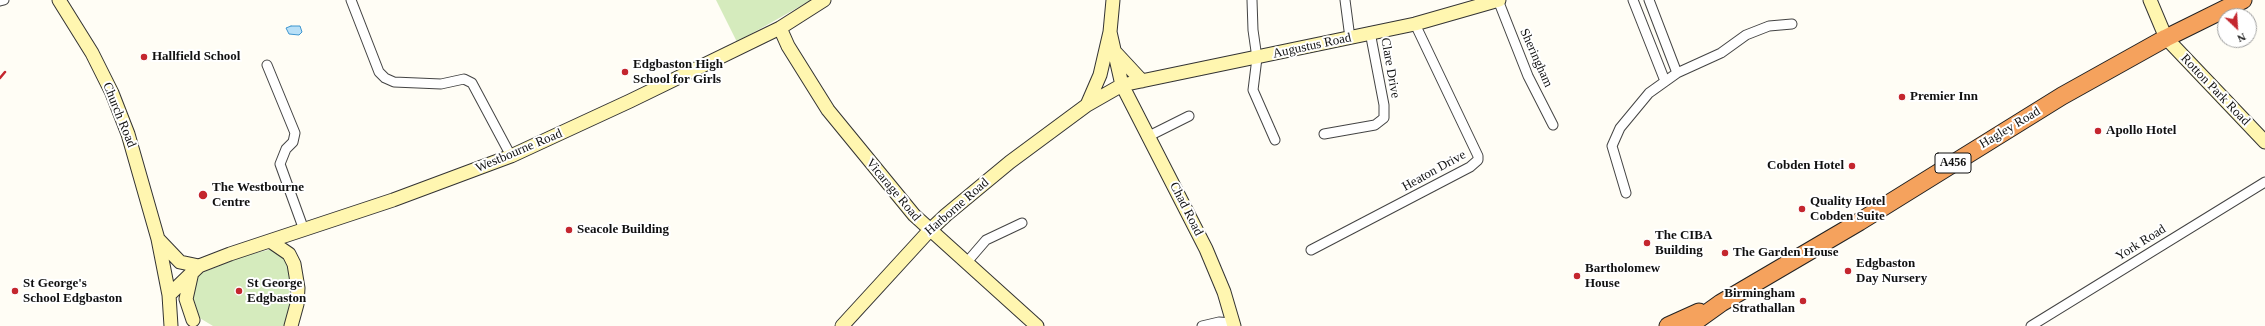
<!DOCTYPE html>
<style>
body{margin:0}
#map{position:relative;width:2265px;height:326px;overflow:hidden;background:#fffdf5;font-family:Georgia,serif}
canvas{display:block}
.north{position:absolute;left:2217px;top:8px;width:40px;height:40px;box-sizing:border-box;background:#fff;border:1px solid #a0a0a0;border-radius:50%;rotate:155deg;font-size:11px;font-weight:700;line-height:16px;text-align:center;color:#111}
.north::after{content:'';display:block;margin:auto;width:14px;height:18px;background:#c4262e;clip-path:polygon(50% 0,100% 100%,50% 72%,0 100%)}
</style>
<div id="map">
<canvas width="2265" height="326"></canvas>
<div class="north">N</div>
</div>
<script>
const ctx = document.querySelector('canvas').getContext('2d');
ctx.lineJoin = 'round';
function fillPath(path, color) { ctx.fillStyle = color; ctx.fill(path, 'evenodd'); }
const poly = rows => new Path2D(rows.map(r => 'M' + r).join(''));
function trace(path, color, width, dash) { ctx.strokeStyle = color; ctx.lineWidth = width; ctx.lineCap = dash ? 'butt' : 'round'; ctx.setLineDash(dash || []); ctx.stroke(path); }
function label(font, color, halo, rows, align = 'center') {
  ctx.font = font + ' Georgia,serif'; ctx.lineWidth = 4; ctx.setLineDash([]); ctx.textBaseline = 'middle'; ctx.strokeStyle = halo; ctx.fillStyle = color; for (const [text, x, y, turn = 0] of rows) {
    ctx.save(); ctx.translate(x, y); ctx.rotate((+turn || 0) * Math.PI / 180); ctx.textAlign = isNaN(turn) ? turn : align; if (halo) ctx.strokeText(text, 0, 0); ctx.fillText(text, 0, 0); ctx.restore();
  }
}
fillPath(poly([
 [716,0,811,0,737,42],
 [272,249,286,259,291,272,291,302,286,326,213,326,198,317,191,295,194,282,199,274,244,256]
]), '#d5ebbd');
const water = poly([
 [291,26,300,26,302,32,299,35,289,34,286,28,291,26]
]);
fillPath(water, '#b9e0f7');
trace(water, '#3f96cf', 1);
const street = poly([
 [351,0,379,72,385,78,394,82,441,84,464,79,472,83,511,156],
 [1252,0,1253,30,1257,58,1253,90,1275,140],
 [1345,0,1350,38],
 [1498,0,1528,76,1553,125],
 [1633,0,1665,81],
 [1649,0,1677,73],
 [0,1,4,0],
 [267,65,295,133,293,142,286,149,280,164,304,230],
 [1324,134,1375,125,1384,118,1384,105,1370,32],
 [1147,137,1189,116],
 [1626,193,1612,146,1620,128,1649,93,1677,73,1721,53,1746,35,1769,26,1792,24],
 [1311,250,1470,167,1478,160,1478,156,1415,24],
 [967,262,986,240,1022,223],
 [1202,326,1219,322,1233,323],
 [2031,326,2265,182]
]);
const secondary = poly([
 [59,0,92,53,112,93,128,134,158,239,169,295,171,326],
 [2150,0,2166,38,2265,142],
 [780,28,788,46,828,110,914,215,1037,326],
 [1110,32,1122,85,1206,249,1224,292,1234,326],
 [1116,53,1142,81],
 [1087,105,1100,75,1110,32,1113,0],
 [159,240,180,262,199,266],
 [270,241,289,254,294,264,298,288,297,304,291,326],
 [192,272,186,299,193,320],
 [169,295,199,266,230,254,393,200,511,156,630,101,780,28,824,0],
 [842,326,929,231,946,215,1010,162,1087,105,1122,85,1415,24,1499,0]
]);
const highway = poly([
 [1668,326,1699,312],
 [1689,326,1721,303,1859,222,2062,96,2166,38,2243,0]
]);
trace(street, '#444', 11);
trace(secondary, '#333', 15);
trace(highway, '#222', 19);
trace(street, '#fff', 9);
trace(secondary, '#fff6b0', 13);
trace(highway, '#f5a25d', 17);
trace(poly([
 [0,78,5,72]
]), '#c4262e', 2.5);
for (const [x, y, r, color] of [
 [144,57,4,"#c4262e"],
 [625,72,4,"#c4262e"],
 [1902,97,4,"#c4262e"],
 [2098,131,4,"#c4262e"],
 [1852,166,4,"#c4262e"],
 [203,195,5,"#c4262e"],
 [1802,209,4,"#c4262e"],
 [569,230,4,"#c4262e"],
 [1647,243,4,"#c4262e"],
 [1725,253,4,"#c4262e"],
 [1848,271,4,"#c4262e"],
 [1577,276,4,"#c4262e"],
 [15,291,4,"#c4262e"],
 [239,291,4,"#c4262e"],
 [1803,301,4,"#c4262e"]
]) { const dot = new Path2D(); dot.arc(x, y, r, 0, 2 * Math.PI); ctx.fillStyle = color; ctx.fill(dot); trace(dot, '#fff', 1.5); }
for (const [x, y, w] of [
 [1953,163,36]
]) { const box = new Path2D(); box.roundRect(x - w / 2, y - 10, w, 20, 3); ctx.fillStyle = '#fff'; ctx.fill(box); trace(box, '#111', 1); }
label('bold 12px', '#111', null, [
 ["A456",1953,163]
]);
label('13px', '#111', '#fff', [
 ["Augustus Road",1312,46,-12],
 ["Sheringham",1536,58,66],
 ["Clare Drive",1390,68,80],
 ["Rotton Park Road",2215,90,46],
 ["Church Road",119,115,68],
 ["Hagley Road",2010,128,-31],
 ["Westbourne Road",519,151,-23],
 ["Heaton Drive",1434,171,-29],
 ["Vicarage Road",893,190,50],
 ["Harborne Road",957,207,-41],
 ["Chad Road",1186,209,63],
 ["York Road",2141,243,-32]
]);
label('bold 13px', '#111', '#fff', [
 ["Hallfield School",152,57],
 ["Edgbaston High",633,65],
 ["School for Girls",633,80],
 ["Premier Inn",1910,97],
 ["Apollo Hotel",2106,131],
 ["Cobden Hotel",1844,166,"right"],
 ["The Westbourne",212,188],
 ["Centre",212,203],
 ["Quality Hotel",1810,202],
 ["Cobden Suite",1810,217],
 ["Seacole Building",577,230],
 ["The CIBA",1655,236],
 ["Building",1655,251],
 ["The Garden House",1733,253],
 ["Edgbaston",1856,264],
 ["Day Nursery",1856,279],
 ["Bartholomew",1585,269],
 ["House",1585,284],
 ["St George's",23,284],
 ["School Edgbaston",23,299],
 ["St George",247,284],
 ["Edgbaston",247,299],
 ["Birmingham",1795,294,"right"],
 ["Strathallan",1795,309,"right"]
], 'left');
</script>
